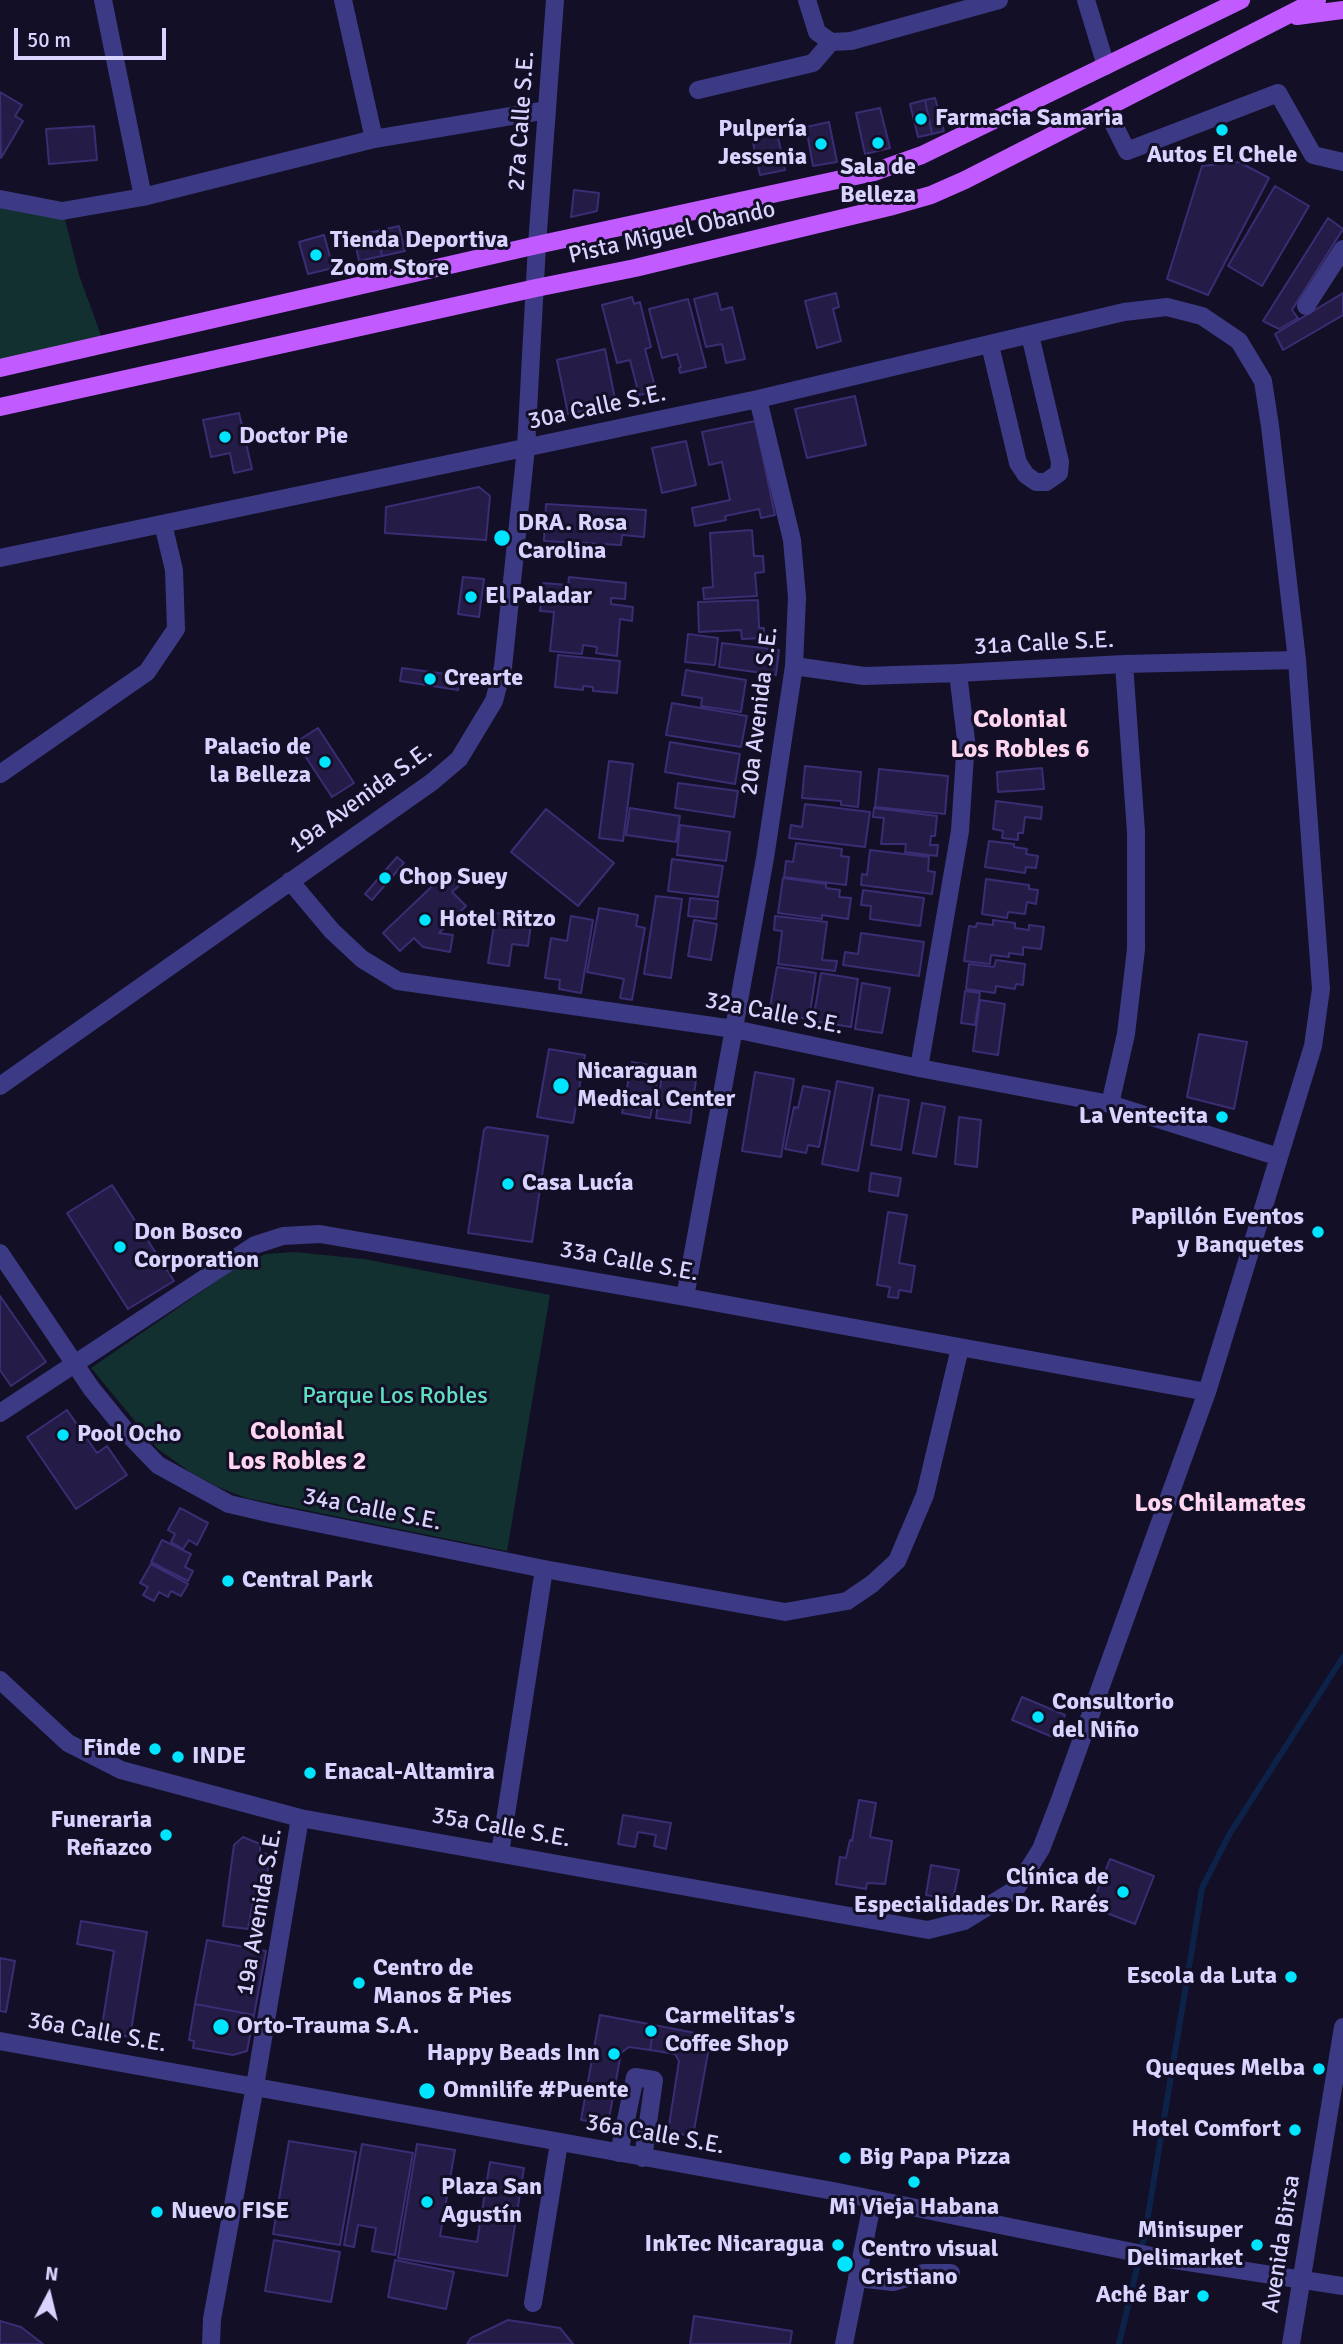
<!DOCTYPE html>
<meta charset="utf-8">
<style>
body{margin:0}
#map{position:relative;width:1343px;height:2344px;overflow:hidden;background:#130f26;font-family:Signika,sans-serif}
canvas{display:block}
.north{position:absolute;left:14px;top:2260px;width:70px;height:70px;-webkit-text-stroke:5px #130f26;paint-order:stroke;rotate:7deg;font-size:19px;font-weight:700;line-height:28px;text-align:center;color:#d9d4ff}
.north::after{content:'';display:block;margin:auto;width:24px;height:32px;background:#d9d4ff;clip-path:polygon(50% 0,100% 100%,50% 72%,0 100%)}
.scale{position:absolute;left:14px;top:28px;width:152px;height:32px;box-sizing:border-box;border:4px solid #d9d4ff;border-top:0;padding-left:9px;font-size:21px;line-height:24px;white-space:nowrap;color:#d9d4ff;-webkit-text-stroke:5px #130f26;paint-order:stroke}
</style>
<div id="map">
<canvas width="1343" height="2344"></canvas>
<div class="north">N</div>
<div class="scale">50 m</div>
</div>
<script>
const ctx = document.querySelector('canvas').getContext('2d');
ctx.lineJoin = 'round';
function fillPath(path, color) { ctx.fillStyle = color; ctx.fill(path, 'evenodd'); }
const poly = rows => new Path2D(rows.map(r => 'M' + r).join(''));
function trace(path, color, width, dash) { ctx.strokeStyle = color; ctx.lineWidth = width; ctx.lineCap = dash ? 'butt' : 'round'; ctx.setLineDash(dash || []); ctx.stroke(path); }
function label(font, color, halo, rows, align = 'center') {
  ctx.font = font + ' Signika,sans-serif'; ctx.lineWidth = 6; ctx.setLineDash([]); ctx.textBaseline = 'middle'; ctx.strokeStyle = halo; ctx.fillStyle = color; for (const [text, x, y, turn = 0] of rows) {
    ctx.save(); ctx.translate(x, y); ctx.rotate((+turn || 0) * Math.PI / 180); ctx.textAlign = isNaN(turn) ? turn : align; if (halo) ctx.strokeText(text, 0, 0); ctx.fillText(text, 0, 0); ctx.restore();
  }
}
fillPath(poly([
 [0,207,65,219,79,275,103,341,0,364],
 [294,1252,364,1259,550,1295,507,1551,246,1498,218,1487,190,1472,158,1449,91,1368,240,1265,266,1254]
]), '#12302f');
trace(poly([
 [1119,2344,1145,2234,1202,1888,1229,1835,1343,1657]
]), '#0c2248', 6);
const building = poly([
 [0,92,22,105,15,116,23,121,1,158,0,92],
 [935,98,944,131,932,134,925,100,935,98],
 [925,100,932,134,918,137,910,104,925,100],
 [880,108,890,148,865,154,856,113,880,108],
 [829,122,837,162,813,166,806,127,829,122],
 [94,126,97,160,49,164,46,129,94,126],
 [777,132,785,170,760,175,752,138,777,132],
 [1239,162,1269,178,1208,295,1167,279,1202,166,1239,162],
 [1275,186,1309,206,1262,286,1228,266,1275,186],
 [574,190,599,193,597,211,571,217,574,190],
 [1328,218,1343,229,1292,310,1298,318,1279,329,1263,321,1328,218],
 [399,226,405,251,382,256,377,231,399,226],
 [377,231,382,256,359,261,354,236,377,231],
 [324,235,333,268,308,274,299,242,324,235],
 [717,293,721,310,732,307,745,359,726,363,722,344,706,347,694,299,717,293],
 [836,293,839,307,833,309,841,341,817,348,805,301,836,293],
 [1343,293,1343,315,1283,350,1275,334,1343,293],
 [632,297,634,304,640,302,651,347,645,349,656,391,639,395,630,360,617,363,602,305,632,297],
 [688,299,706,367,680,373,679,368,681,367,677,354,662,358,649,309,688,299],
 [605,349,616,404,568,414,557,360,605,349],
 [855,396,866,445,807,458,795,409,855,396],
 [239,413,252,469,234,473,230,453,211,457,203,420,239,413],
 [755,421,775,515,761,518,759,509,725,516,726,520,695,526,692,508,730,500,722,462,709,465,702,432,755,421],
 [686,441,696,485,662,493,652,448,686,441],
 [479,487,490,496,486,540,385,533,386,507,479,487],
 [546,504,646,510,644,537,622,535,621,545,544,541,546,504],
 [752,530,754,556,763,556,764,572,755,573,757,596,704,599,703,588,713,587,710,533,752,530],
 [463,577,484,579,479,617,458,614,463,577],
 [569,577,626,583,625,599,611,598,611,604,633,607,632,621,620,619,617,656,596,653,597,647,583,645,582,654,550,651,554,612,540,611,543,583,568,585,569,577],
 [758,600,759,628,764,628,764,638,742,639,741,630,699,632,698,602,758,600],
 [688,634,718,638,715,665,685,662,688,634],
 [722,643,779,650,776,675,719,667,722,643],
 [558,655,620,661,617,693,593,691,593,687,583,686,583,690,555,687,558,655],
 [402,668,460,676,458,690,400,681,402,668],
 [686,670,746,680,741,712,701,706,702,698,682,695,686,670],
 [672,703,747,716,741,747,666,735,672,703],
 [318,728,354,783,332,797,296,742,318,728],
 [670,742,740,754,735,784,665,772,670,742],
 [609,761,633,764,623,841,599,838,609,761],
 [805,766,861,772,858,807,841,805,841,801,802,798,805,766],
 [1042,768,1044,789,998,792,997,772,1042,768],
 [879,769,948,776,945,814,875,807,879,769],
 [678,783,738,791,734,817,675,808,678,783],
 [996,801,1042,807,1041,819,1025,817,1023,833,1018,833,1018,840,1002,838,1003,831,993,829,996,801],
 [805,804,870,812,865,847,789,838,791,825,802,827,805,804],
 [630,808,680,816,676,842,626,835,630,808],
 [874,808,937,816,935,836,931,836,930,845,938,845,937,856,905,852,906,844,881,844,884,818,873,817,874,808],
 [546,809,614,863,578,906,511,852,546,809],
 [680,825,730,832,726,861,677,855,680,825],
 [989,841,1014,844,1014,847,1027,849,1026,854,1038,856,1036,868,1026,867,1025,873,985,867,989,841],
 [796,843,842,849,841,856,849,857,846,885,784,877,786,861,793,862,796,843],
 [870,850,929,857,928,871,935,872,932,894,861,885,862,874,867,875,870,850],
 [397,857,404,863,372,900,365,894,397,857],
 [672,859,723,866,718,897,668,891,672,859],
 [447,872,460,885,452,892,466,906,439,933,453,935,450,952,423,947,414,938,400,951,383,933,447,872],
 [783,878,826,884,826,888,840,890,839,897,851,898,848,919,822,915,822,919,778,913,783,878],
 [986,879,1029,885,1029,889,1038,890,1036,904,1027,902,1025,914,1008,912,1007,918,982,914,986,879],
 [863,890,924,898,920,926,870,919,871,906,861,905,863,890],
 [656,896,682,899,671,978,644,974,656,896],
 [690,898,718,901,716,919,688,916,690,898],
 [599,908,638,915,636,926,645,928,632,1000,620,998,624,979,587,972,599,908],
 [496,913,532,917,528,946,512,944,509,966,488,963,496,913],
 [571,916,593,920,581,993,559,989,560,980,545,978,551,938,567,941,571,916],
 [775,916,827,922,822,960,837,961,835,971,778,964,782,931,774,930,775,916],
 [694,920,717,924,711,960,688,956,694,920],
 [993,920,1015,923,1015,928,1029,930,1029,925,1044,927,1041,949,1023,947,1023,955,1009,953,1009,957,991,955,990,964,964,961,969,926,976,927,977,923,993,925,993,920],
 [861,933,924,942,919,976,843,965,845,952,858,954,861,933],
 [996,960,1025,964,1023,985,1016,984,1015,989,996,986,995,993,966,989,969,964,994,967,996,960],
 [777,967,816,973,809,1019,769,1013,777,967],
 [821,973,858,979,851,1027,813,1021,821,973],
 [862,983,890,988,882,1033,855,1029,862,983],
 [965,991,980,993,975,1025,961,1023,965,991],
 [980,1000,1005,1004,998,1055,973,1051,980,1000],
 [1199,1034,1247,1042,1234,1109,1187,1097,1199,1034],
 [549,1049,585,1055,573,1123,537,1117,549,1049],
 [632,1062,660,1067,650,1118,622,1113,632,1062],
 [663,1068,697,1073,690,1123,656,1118,663,1068],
 [755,1072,794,1079,781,1157,742,1151,755,1072],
 [837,1081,873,1088,858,1171,822,1164,837,1081],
 [803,1086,830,1091,819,1147,808,1145,806,1153,785,1149,794,1107,798,1108,803,1086],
 [879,1095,909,1100,901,1150,871,1145,879,1095],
 [922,1103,945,1107,936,1157,913,1153,922,1103],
 [959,1117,981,1120,977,1167,955,1164,959,1117],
 [487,1127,548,1136,532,1242,468,1233,484,1130,487,1127],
 [871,1173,901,1178,898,1196,869,1191,871,1173],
 [112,1185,174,1281,128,1309,67,1213,112,1185],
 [888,1212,907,1215,899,1263,915,1266,911,1292,899,1290,898,1298,888,1297,890,1287,877,1285,888,1212],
 [0,1296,46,1362,11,1386,0,1370,0,1296],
 [67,1410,97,1453,107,1446,127,1475,76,1509,27,1437,67,1410],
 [180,1508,208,1523,197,1545,189,1540,183,1549,171,1542,175,1534,168,1530,180,1508],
 [162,1540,191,1554,185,1567,193,1571,188,1581,151,1562,162,1540],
 [151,1564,188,1584,181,1596,171,1591,168,1597,159,1592,154,1601,143,1595,148,1587,140,1583,151,1564],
 [1022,1697,1065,1715,1055,1738,1012,1720,1022,1697],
 [859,1800,876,1803,870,1837,892,1841,885,1884,867,1883,866,1889,836,1884,840,1857,846,1858,850,1840,852,1841,859,1800],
 [623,1815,671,1823,666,1849,654,1846,656,1835,638,1832,635,1847,618,1844,623,1815],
 [243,1837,260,1844,260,1852,270,1855,263,1903,253,1902,248,1929,223,1926,234,1845,243,1837],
 [1110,1859,1154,1876,1135,1924,1091,1907,1110,1859],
 [931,1865,959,1870,953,1900,926,1895,931,1865],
 [81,1921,147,1932,130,2037,101,2032,114,1951,77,1944,81,1921],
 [207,1940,266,1951,254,2015,195,2004,207,1940],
 [0,1958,15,1961,6,2012,0,2011,0,1958],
 [195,2004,254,2015,247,2051,233,2055,193,2048,194,2041,189,2040,195,2004],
 [600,2015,654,2025,650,2050,629,2047,621,2053,608,2124,581,2120,600,2015],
 [654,2025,711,2036,693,2136,668,2132,679,2061,675,2054,650,2050,654,2025],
 [289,2141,356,2152,340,2245,273,2234,289,2141],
 [362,2144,413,2153,395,2255,372,2251,376,2228,358,2225,354,2247,344,2245,362,2144],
 [417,2144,455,2150,440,2236,477,2242,490,2162,524,2168,507,2276,398,2258,417,2144],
 [274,2240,340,2252,331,2302,265,2291,274,2240],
 [395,2260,454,2272,446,2309,388,2297,395,2260],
 [694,2316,792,2331,790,2344,690,2344,694,2316],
 [508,2320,560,2328,573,2344,467,2344,471,2338,508,2320],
 [0,2321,21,2327,43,2344,0,2344,0,2321]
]);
fillPath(building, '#241b47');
trace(building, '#3b2d73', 2);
trace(poly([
 [103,0,143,197],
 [343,0,374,139],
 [807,0,817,32,831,42],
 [1086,0,1106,66],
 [831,42,851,41,999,0],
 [698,90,813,63,831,42],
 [1106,109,1127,151,1278,93,1313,155,1343,162],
 [0,199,62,211,143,197,374,139,547,110],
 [1306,306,1343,249],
 [990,345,1018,463,1026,475,1036,482,1046,482,1059,473,1060,462,1030,335],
 [0,558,758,399,1124,312,1167,307,1202,316,1239,341,1263,381,1270,426,1297,660,1321,989,1313,1046,1207,1392,1058,1805,1041,1849,1016,1889,964,1921,928,1930,300,1818,121,1770,68,1743,0,1680],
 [794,666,864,676,958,673,1124,664,1297,660],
 [0,774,147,672,176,629,174,570,163,524],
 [290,881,332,931,362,959,398,981,734,1029,919,1068,1110,1104,1279,1157],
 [919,1068,960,831,966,740,958,673],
 [0,1086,432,782,459,759,494,701,503,667,526,448,537,245,555,0],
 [1110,1104,1126,1034,1136,949,1136,832,1124,664],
 [0,1253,91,1388,130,1436,158,1465,229,1504,272,1514,544,1569,785,1612,847,1601,872,1584,897,1561,925,1495,960,1348],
 [685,1297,765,858,794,666,797,597,792,540,758,399],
 [0,1413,255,1245,283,1236,320,1234,685,1297,1207,1392],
 [500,1853,544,1569],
 [0,2041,833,2191,1162,2258,1343,2286],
 [619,2153,635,2077,654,2080,643,2158],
 [857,2278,893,2282,924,2273,951,2273],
 [533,2303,559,2143],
 [211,2344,212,2319,255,2086,300,1818],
 [844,2344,873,2199],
 [1291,2344,1343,2027]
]), '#3d3a85', 18);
trace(poly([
 [1297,16,1343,10],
 [0,368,537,245,874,172,922,155,1241,0],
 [0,407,536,288,635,268,889,207,931,195,965,180,1317,0]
]), '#c25bff', 18);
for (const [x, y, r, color] of [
 [921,119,7,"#00e5ff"],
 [1222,130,7,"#00e5ff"],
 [878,143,7,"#00e5ff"],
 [821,144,7,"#00e5ff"],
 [316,255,7,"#00e5ff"],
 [225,437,7,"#00e5ff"],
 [502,538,9,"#00e5ff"],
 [471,597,7,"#00e5ff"],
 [430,679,7,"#00e5ff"],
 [325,762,7,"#00e5ff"],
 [385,878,7,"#00e5ff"],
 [425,920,7,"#00e5ff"],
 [561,1086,9,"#00e5ff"],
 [1222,1117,7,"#00e5ff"],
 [508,1184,7,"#00e5ff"],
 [1318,1232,7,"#00e5ff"],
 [120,1247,7,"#00e5ff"],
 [63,1435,7,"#00e5ff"],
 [228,1581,7,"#00e5ff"],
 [1038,1717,7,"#00e5ff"],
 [155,1749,7,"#00e5ff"],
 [178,1757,7,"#00e5ff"],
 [310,1773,7,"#00e5ff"],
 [166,1835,7,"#00e5ff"],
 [1123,1892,7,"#00e5ff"],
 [1291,1977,7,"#00e5ff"],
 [359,1983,7,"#00e5ff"],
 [221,2027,9,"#00e5ff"],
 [651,2031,7,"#00e5ff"],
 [614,2054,7,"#00e5ff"],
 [1319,2069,7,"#00e5ff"],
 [427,2091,9,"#00e5ff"],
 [1295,2130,7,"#00e5ff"],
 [845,2158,7,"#00e5ff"],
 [914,2182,7,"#00e5ff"],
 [427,2202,7,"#00e5ff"],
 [157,2212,7,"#00e5ff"],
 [838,2245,7,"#00e5ff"],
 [1257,2245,7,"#00e5ff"],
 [845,2264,9,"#00e5ff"],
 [1203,2296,7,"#00e5ff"]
]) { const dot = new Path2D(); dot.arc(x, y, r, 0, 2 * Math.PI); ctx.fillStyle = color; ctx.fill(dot); trace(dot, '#130f26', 2.5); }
label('bold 24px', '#d9d4ff', '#130f26', [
 ["Farmacia Samaria",935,119],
 ["Pulpería",807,130,"right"],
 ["Jessenia",807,158,"right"],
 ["Autos El Chele",1222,156,"center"],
 ["Sala de",878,168,"center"],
 ["Belleza",878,196,"center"],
 ["Tienda Deportiva",330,241],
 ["Zoom Store",330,269],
 ["Doctor Pie",239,437],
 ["DRA. Rosa",518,524],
 ["Carolina",518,552],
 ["El Paladar",485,597],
 ["Crearte",444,679],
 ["Palacio de",311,748,"right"],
 ["la Belleza",311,776,"right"],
 ["Chop Suey",399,878],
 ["Hotel Ritzo",439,920],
 ["Nicaraguan",577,1072],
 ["Medical Center",577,1100],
 ["La Ventecita",1208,1117,"right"],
 ["Casa Lucía",522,1184],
 ["Papillón Eventos",1304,1218,"right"],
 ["y Banquetes",1304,1246,"right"],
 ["Don Bosco",134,1233],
 ["Corporation",134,1261],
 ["Pool Ocho",77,1435],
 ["Central Park",242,1581],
 ["Consultorio",1052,1703],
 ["del Niño",1052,1731],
 ["Finde",141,1749,"right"],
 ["INDE",192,1757],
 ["Enacal-Altamira",324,1773],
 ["Funeraria",152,1821,"right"],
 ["Reñazco",152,1849,"right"],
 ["Clínica de",1109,1878,"right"],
 ["Especialidades Dr. Rarés",1109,1906,"right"],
 ["Centro de",373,1969],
 ["Manos & Pies",373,1997],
 ["Escola da Luta",1277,1977,"right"],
 ["Carmelitas's",665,2017],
 ["Coffee Shop",665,2045],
 ["Orto-Trauma S.A.",237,2027],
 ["Happy Beads Inn",600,2054,"right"],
 ["Queques Melba",1305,2069,"right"],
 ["Omnilife #Puente",443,2091],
 ["Hotel Comfort",1281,2130,"right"],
 ["Big Papa Pizza",859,2158],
 ["Plaza San",441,2188],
 ["Agustín",441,2216],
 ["Mi Vieja Habana",914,2208,"center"],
 ["Nuevo FISE",171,2212],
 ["Minisuper",1243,2231,"right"],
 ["Delimarket",1243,2259,"right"],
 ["InkTec Nicaragua",824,2245,"right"],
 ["Centro visual",861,2250],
 ["Cristiano",861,2278],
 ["Aché Bar",1189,2296,"right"]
], 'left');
label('24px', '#d9d4ff', '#130f26', [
 ["27a Calle S.E.",522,121,-86],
 ["Pista Miguel Obando",672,233,-13],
 ["30a Calle S.E.",597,408,-12],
 ["31a Calle S.E.",1044,644,-3],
 ["20a Avenida S.E.",760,711,-83],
 ["19a Avenida S.E.",361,799,-36],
 ["32a Calle S.E.",774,1014,11],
 ["33a Calle S.E.",629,1262,10],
 ["34a Calle S.E.",372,1510,11],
 ["35a Calle S.E.",501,1828,10],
 ["19a Avenida S.E.",260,1912,-80],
 ["36a Calle S.E.",97,2033,10],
 ["36a Calle S.E.",655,2135,10],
 ["Avenida Birsa",1282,2244,-81]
]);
label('24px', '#5fe0c0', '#130f26', [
 ["Parque Los Robles",395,1397]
]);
label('bold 26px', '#ffd6f0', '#130f26', [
 ["Colonial",1020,720],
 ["Los Robles 6",1020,750],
 ["Colonial",297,1432],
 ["Los Robles 2",297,1462],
 ["Los Chilamates",1220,1504]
]);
</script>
